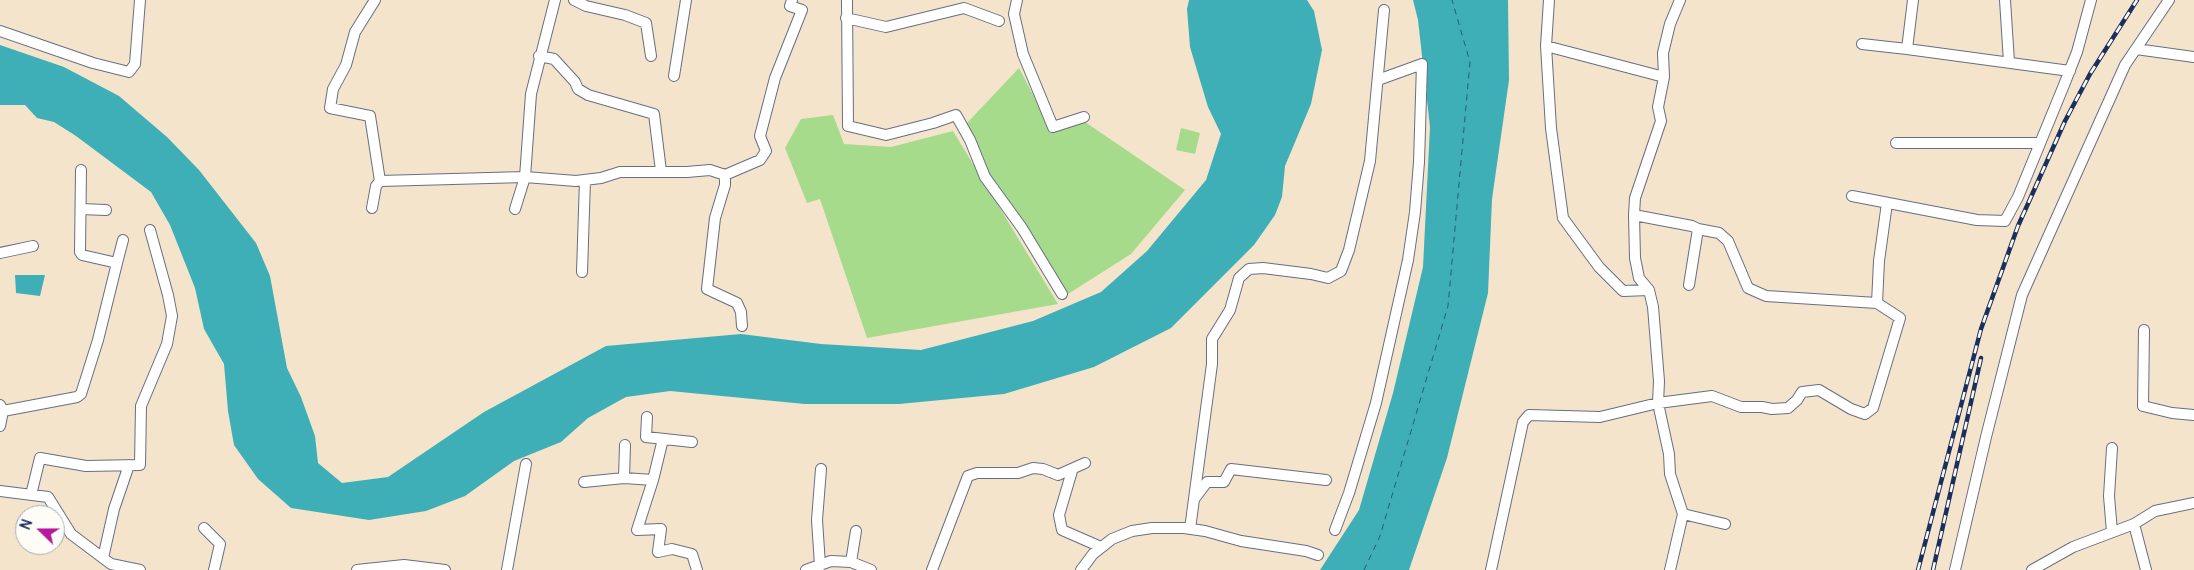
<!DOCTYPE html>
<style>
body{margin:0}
#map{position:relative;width:2194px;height:570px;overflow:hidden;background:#f4e4cb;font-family:Pangolin,sans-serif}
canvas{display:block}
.north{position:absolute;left:15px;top:505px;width:50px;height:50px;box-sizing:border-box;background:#fdfcf7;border:1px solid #a3aaba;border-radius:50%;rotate:292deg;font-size:14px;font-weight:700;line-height:20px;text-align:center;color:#1b2f5e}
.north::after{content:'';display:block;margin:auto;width:18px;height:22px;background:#b5179e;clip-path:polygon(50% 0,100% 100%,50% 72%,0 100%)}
</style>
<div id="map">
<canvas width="2194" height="570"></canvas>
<div class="north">N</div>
</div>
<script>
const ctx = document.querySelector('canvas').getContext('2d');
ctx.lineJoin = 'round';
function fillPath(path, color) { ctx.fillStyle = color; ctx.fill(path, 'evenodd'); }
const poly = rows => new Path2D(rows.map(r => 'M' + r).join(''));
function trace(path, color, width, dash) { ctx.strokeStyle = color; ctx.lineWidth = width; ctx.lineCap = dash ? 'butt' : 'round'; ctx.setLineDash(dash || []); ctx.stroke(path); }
fillPath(poly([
 [1019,68,1052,131,1085,122,1185,190,1131,254,1068,294,1029,230,990,175,967,123],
 [833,115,844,144,891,147,953,131,1058,304,867,338,820,199,807,203,785,148,801,119],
 [1181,128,1200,133,1195,154,1176,150]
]), '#a6db8b');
fillPath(poly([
 [1189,0,1307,0,1314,11,1322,50,1311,104,1285,166,1282,197,1275,215,1254,245,1171,328,1094,367,1004,394,899,404,805,404,670,391,626,397,588,418,561,442,514,461,465,496,426,511,369,520,291,508,258,479,234,445,228,411,224,364,204,329,195,288,170,225,151,192,76,136,54,122,37,118,25,105,0,105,0,45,64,67,119,96,167,137,199,170,256,243,270,276,287,368,301,397,315,436,318,463,342,483,388,477,484,412,606,346,741,334,821,344,921,350,1033,321,1101,292,1147,251,1206,180,1221,134,1208,107,1190,47,1187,9],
 [1413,0,1508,0,1509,80,1492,199,1488,293,1447,458,1409,570,1320,570,1359,510,1393,393,1423,267,1430,127,1418,20],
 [15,275,45,275,40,296,16,293]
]), '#3eafb7');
trace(poly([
 [1364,570,1380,536,1448,306,1470,62,1452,0]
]), '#275c7d', 1, [6, 5]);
const minor = poly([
 [375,0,355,32,346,65,333,89,330,108,370,116,380,181],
 [555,0,531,94,525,177,576,181,601,178,620,172,687,172,710,170,725,175,725,185,715,218,707,289,737,303,741,312,742,326],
 [574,0,586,6,625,15,646,23,651,56],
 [847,0,848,126,886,135,933,123,956,115,970,140,985,177,1022,228,1062,294],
 [1017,0,1014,14,1023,54,1053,127,1084,117],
 [1549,0,1546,46,1551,128,1563,218,1599,267,1623,291,1649,290],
 [1913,0,1907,49,2070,71],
 [2005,0,2009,62],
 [846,18,886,27,964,8,999,21],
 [0,31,93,63,129,72,135,64,140,0],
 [1862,44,1907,49],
 [1546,46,1664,77],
 [2136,49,2194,57],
 [539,56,554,59,575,82,578,89,588,95,654,114,661,171],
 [674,76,686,0],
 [1896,143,2040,143],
 [725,175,760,160,766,151,760,136,775,78,802,10,790,6,792,0],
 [1852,196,1977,220,2005,221,2018,197,2064,85,2077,52,2091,0],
 [372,208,376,186,380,181,525,177,515,209],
 [81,209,106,210],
 [1634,215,1692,226,1698,229,1689,285],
 [0,253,33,246],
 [117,263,123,240],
 [582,272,585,180],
 [1877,303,1879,261,1887,203],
 [2144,330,2143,406,2172,413,2194,415],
 [0,405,3,411,0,426],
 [3,411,77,397,81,394,98,340,117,263,82,255,80,252,81,170],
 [647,417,646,437,692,442],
 [625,445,624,478,653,480,637,530,661,529,658,552,672,549,692,554,697,570],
 [1072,471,1059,515,1062,530,1101,547],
 [653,480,663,439],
 [584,482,624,478],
 [0,491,48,497,71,534,111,564,140,570],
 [31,495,40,458,86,466,140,465,141,406,167,344,172,316,168,295,150,230],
 [1195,498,1207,482,1224,482,1231,469,1326,480],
 [1683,514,1725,524],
 [2134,524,2146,570],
 [204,528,220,544,214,570],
 [1190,529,1212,364,1212,339,1230,310,1239,278,1249,269,1263,268,1311,274,1328,278,1341,271,1349,250,1370,161,1384,10],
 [1335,530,1349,493,1376,403,1408,260,1415,212,1419,162,1422,64,1378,80],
 [2112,532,2109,496,2112,448],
 [103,558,114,509,129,465],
 [851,562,856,531],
 [357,570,404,565,445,570],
 [507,570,526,464],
 [806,570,831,561,851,562,871,570],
 [818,570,820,565,817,520,821,469],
 [932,570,968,476,977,473,1018,473,1033,468,1043,469,1058,475,1085,463],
 [1081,570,1093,554,1112,539,1132,531,1152,528,1184,528,1205,531,1241,541,1306,551,1318,555],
 [1491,570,1523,422,1529,415,1600,417,1658,403,1712,396,1741,407,1762,407,1772,409,1788,408,1797,400,1802,392,1819,390,1851,409,1865,414,1873,408,1900,318,1877,303,1766,296,1748,288,1728,241,1719,233,1698,229],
 [1670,570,1683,514,1670,474,1669,454,1658,403,1659,381,1653,307,1649,290,1639,278,1635,258,1634,215,1635,198,1661,121,1658,107,1664,77,1663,53,1670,24,1680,0],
 [1955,570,1986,437,2022,295,2125,65,2169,0],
 [2032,570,2073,547,2134,524,2155,511,2194,503]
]);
trace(minor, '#676e84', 12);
trace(minor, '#fff', 10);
const rail = poly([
 [1918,570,1981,329,2018,226,2065,121,2090,74,2137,0],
 [1933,570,1981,358]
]);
trace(rail, '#1b2f5e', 4.5);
trace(rail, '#fdfcf7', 2.5, [8]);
</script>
